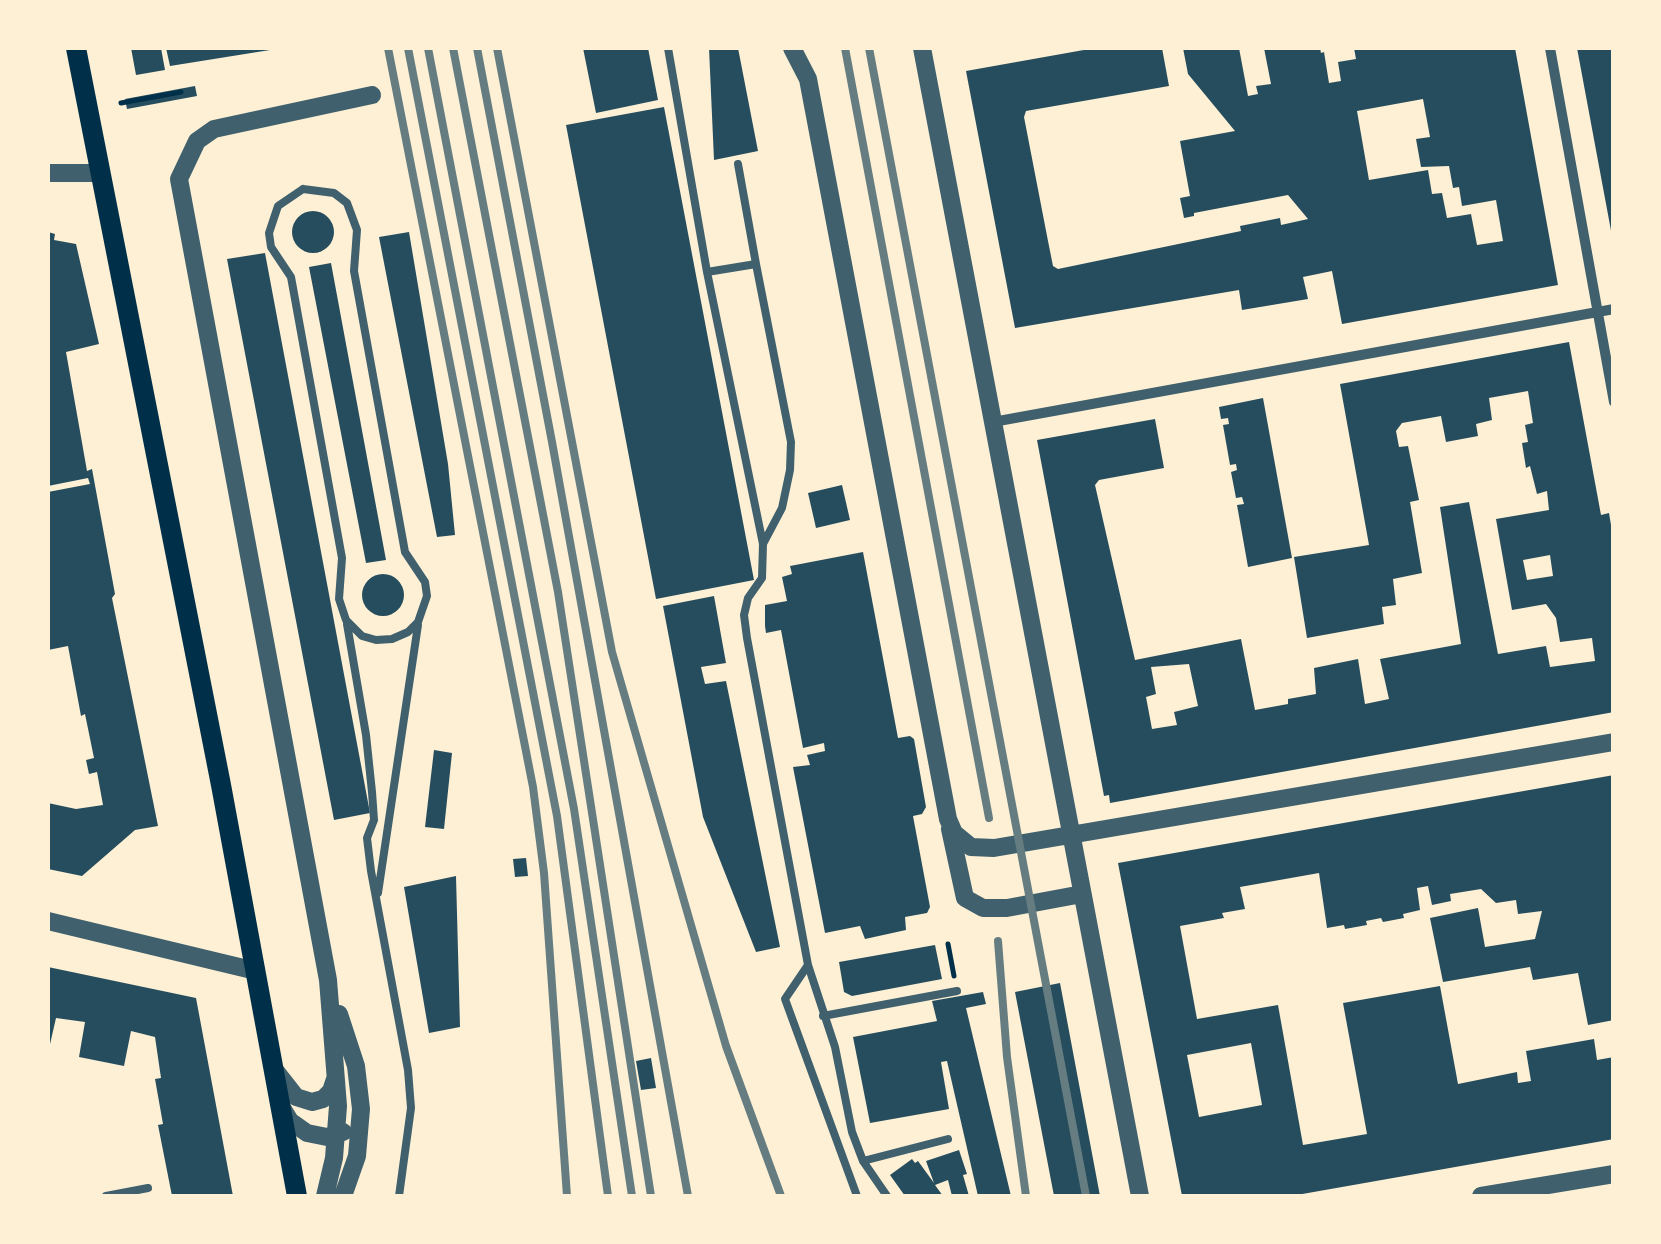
<!DOCTYPE html>
<style>
body{margin:0}
#map{position:relative;width:1661px;height:1244px;overflow:hidden;background:#fdf0d5;font-family:"Noto Sans",sans-serif}
canvas{display:block}
.frame{position:absolute;inset:0;border:50px solid #fdf0d5;pointer-events:none}
</style>
<div id="map">
<canvas width="1661" height="1244"></canvas>
<div class="frame"></div>
</div>
<script>
const ctx = document.querySelector('canvas').getContext('2d');
ctx.lineJoin = 'round';
function fillPath(path, color) { ctx.fillStyle = color; ctx.fill(path, 'evenodd'); }
const poly = rows => new Path2D(rows.map(r => 'M' + r).join(''));
function trace(path, color, width, dash) { ctx.strokeStyle = color; ctx.lineWidth = width; ctx.lineCap = dash ? 'butt' : 'round'; ctx.setLineDash(dash || []); ctx.stroke(path); }
fillPath(poly([
 [131,48,161,48,165,70,136,75],
 [166,48,270,48,270,50,170,66],
 [583,48,648,48,658,100,596,113],
 [709,48,738,48,758,151,714,160],
 [1095,48,1162,48,1169,86,1026,111,1024,117,1048,241,1053,266,1058,269,1241,231,1240,226,1280,218,1281,225,1308,219,1288,195,1194,213,1194,216,1184,218,1180,198,1190,196,1180,141,1235,131,1188,74,1183,48,1239,48,1248,96,1258,94,1256,86,1271,84,1264,48,1320,48,1321,53,1324,52,1329,83,1341,81,1338,62,1356,59,1354,48,1515,48,1558,285,1342,324,1332,271,1303,277,1308,299,1242,310,1239,290,1015,328,966,71],
 [1423,99,1430,137,1416,139,1421,167,1449,166,1453,188,1459,187,1462,206,1496,200,1503,241,1477,245,1471,214,1447,218,1442,193,1432,194,1428,170,1369,180,1357,111],
 [1577,48,1614,48,1614,236,1612,236],
 [195,86,197,96,127,109,125,99],
 [664,107,754,580,656,599,566,125],
 '292 232a21 21 0 1 1 42 0a21 21 0 1 1-42 0Z',
 [48,232,55,234,54,240,76,244,99,344,66,352,87,471,92,469,115,594,112,598,158,826,135,830,82,876,48,869,48,803,76,809,103,805,97,772,89,774,86,760,94,758,85,714,81,716,68,646,48,650,48,492,90,484,88,478,48,486],
 [409,232,448,464,455,535,437,537,379,237],
 [265,253,370,813,334,820,227,259],
 [331,263,386,560,366,563,309,267],
 [1569,342,1601,515,1609,513,1614,543,1614,712,1110,803,1109,795,1104,796,1037,440,1155,419,1164,468,1099,480,1095,485,1135,660,1241,639,1255,710,1288,704,1288,699,1316,694,1314,668,1358,659,1365,704,1389,699,1380,659,1461,644,1440,507,1469,502,1498,654,1546,646,1550,667,1595,661,1592,638,1560,642,1556,618,1546,604,1512,610,1496,519,1549,510,1547,491,1537,494,1530,466,1526,468,1522,443,1528,442,1525,425,1533,423,1528,391,1489,398,1492,420,1476,424,1478,436,1446,442,1441,416,1402,423,1396,431,1399,447,1408,446,1419,500,1410,502,1422,573,1393,579,1396,605,1382,607,1384,624,1307,638,1294,557,1369,545,1340,384],
 [1550,555,1553,576,1527,580,1523,560],
 [1189,664,1198,706,1174,712,1177,725,1152,729,1146,697,1156,694,1151,667],
 [1263,398,1292,558,1248,567,1237,505,1244,504,1242,497,1236,498,1231,472,1237,470,1236,464,1230,465,1223,425,1229,424,1228,418,1221,419,1219,407],
 [842,485,850,520,816,528,808,493],
 [863,552,898,738,910,736,914,739,926,807,922,814,913,816,930,907,927,913,905,917,906,930,865,939,860,926,825,933,793,767,810,765,807,755,825,751,824,743,803,748,781,630,766,633,765,626,765,605,787,601,782,577,792,574,790,566],
 '362 595a21 21 0 1 1 42 0a21 21 0 1 1-42 0Z',
 [714,596,726,663,701,667,705,684,726,681,780,947,756,952,703,817,663,606],
 [434,750,452,753,444,829,425,827],
 [1614,775,1614,1020,1588,1025,1578,973,1533,980,1530,967,1443,982,1430,918,1478,908,1485,947,1535,939,1542,911,1518,914,1516,900,1496,903,1481,889,1450,894,1451,901,1432,905,1428,886,1417,888,1420,910,1403,914,1404,918,1383,922,1381,918,1366,921,1367,925,1345,929,1344,925,1327,928,1319,873,1240,887,1245,909,1222,913,1224,918,1180,926,1197,1019,1278,1005,1303,1145,1367,1134,1343,1003,1440,986,1458,1084,1517,1072,1518,1083,1531,1081,1526,1051,1594,1039,1597,1060,1614,1057,1614,1139,1291,1196,1182,1196,1118,863],
 [1251,1043,1262,1105,1199,1117,1187,1055],
 [526,858,528,876,515,877,513,859],
 [456,876,460,1027,429,1033,404,887],
 [935,945,942,979,852,996,844,992,839,962],
 [48,967,196,998,233,1196,172,1196,158,1125,163,1124,155,1079,161,1078,155,1037,131,1031,124,1066,79,1057,85,1022,56,1018,48,1053],
 [1060,983,1100,1196,1054,1196,1015,992],
 [983,992,986,1004,966,1008,1011,1196,978,1196,947,1061,941,1062,949,1109,870,1123,853,1037,937,1021,932,1001],
 [651,1058,656,1088,641,1090,636,1061],
 [959,1150,967,1174,963,1175,969,1196,952,1196,948,1180,935,1185,943,1196,905,1196,890,1175,912,1159,915,1163,918,1161,934,1183,926,1161]
]), '#264d5e');
trace(poly([
 [121,103,181,92],
 [948,944,954,976]
]), '#003049', 5);
trace(poly([
 [668,48,707,272,763,544,762,578,748,598,744,615,747,638,808,965,835,1047,852,1132,863,1161,887,1196],
 [738,164,756,264],
 [303,189,334,193,347,203,357,230,354,271,405,552,425,582,427,596,418,622,408,632,392,639,376,640,362,636,346,620,339,599,342,558,291,277,271,247,269,233,278,206,303,189],
 [707,272,756,264,791,442,790,470,782,508,763,544],
 [347,624,366,735,372,792,374,820,367,838,371,871,408,1070,411,1108,399,1196],
 [378,893,418,625],
 [808,965,785,999,857,1196],
 [823,1016,957,991],
 [863,1161,948,1139],
 [106,1196,148,1188]
]), '#3f606c', 8);
trace(poly([
 [1550,48,1614,402],
 [993,422,1614,309]
]), '#3f606c', 10);
trace(poly([
 [792,48,808,79,948,819,954,833,971,847,994,848,1614,742],
 [922,48,1140,1196],
 [48,173,99,173],
 [950,829,965,898,983,908,1007,908,1082,894],
 [48,921,256,971],
 [339,1014,356,1066,361,1109,357,1156,343,1196],
 [274,1069,296,1097,312,1102,323,1099,331,1091,335,1079],
 [282,1108,290,1121,307,1133,327,1137,343,1132],
 [325,1196,334,1158,338,1106,328,980,179,179,197,141,214,129,372,95],
 [1481,1196,1614,1174]
]), '#3f606c', 18);
trace(poly([
 [76,48,221,785,297,1196]
]), '#003049', 20);
trace(poly([
 [388,48,533,787,544,873,567,1196],
 [408,48,557,816,608,1196],
 [428,48,574,809,632,1196],
 [453,48,558,592,651,1196],
 [477,48,552,442,688,1196],
 [497,48,612,652,726,1046,781,1196],
 [845,48,989,818],
 [869,48,1086,1196],
 [998,941,1007,1057,1026,1196]
]), '#657d81', 8);
</script>
